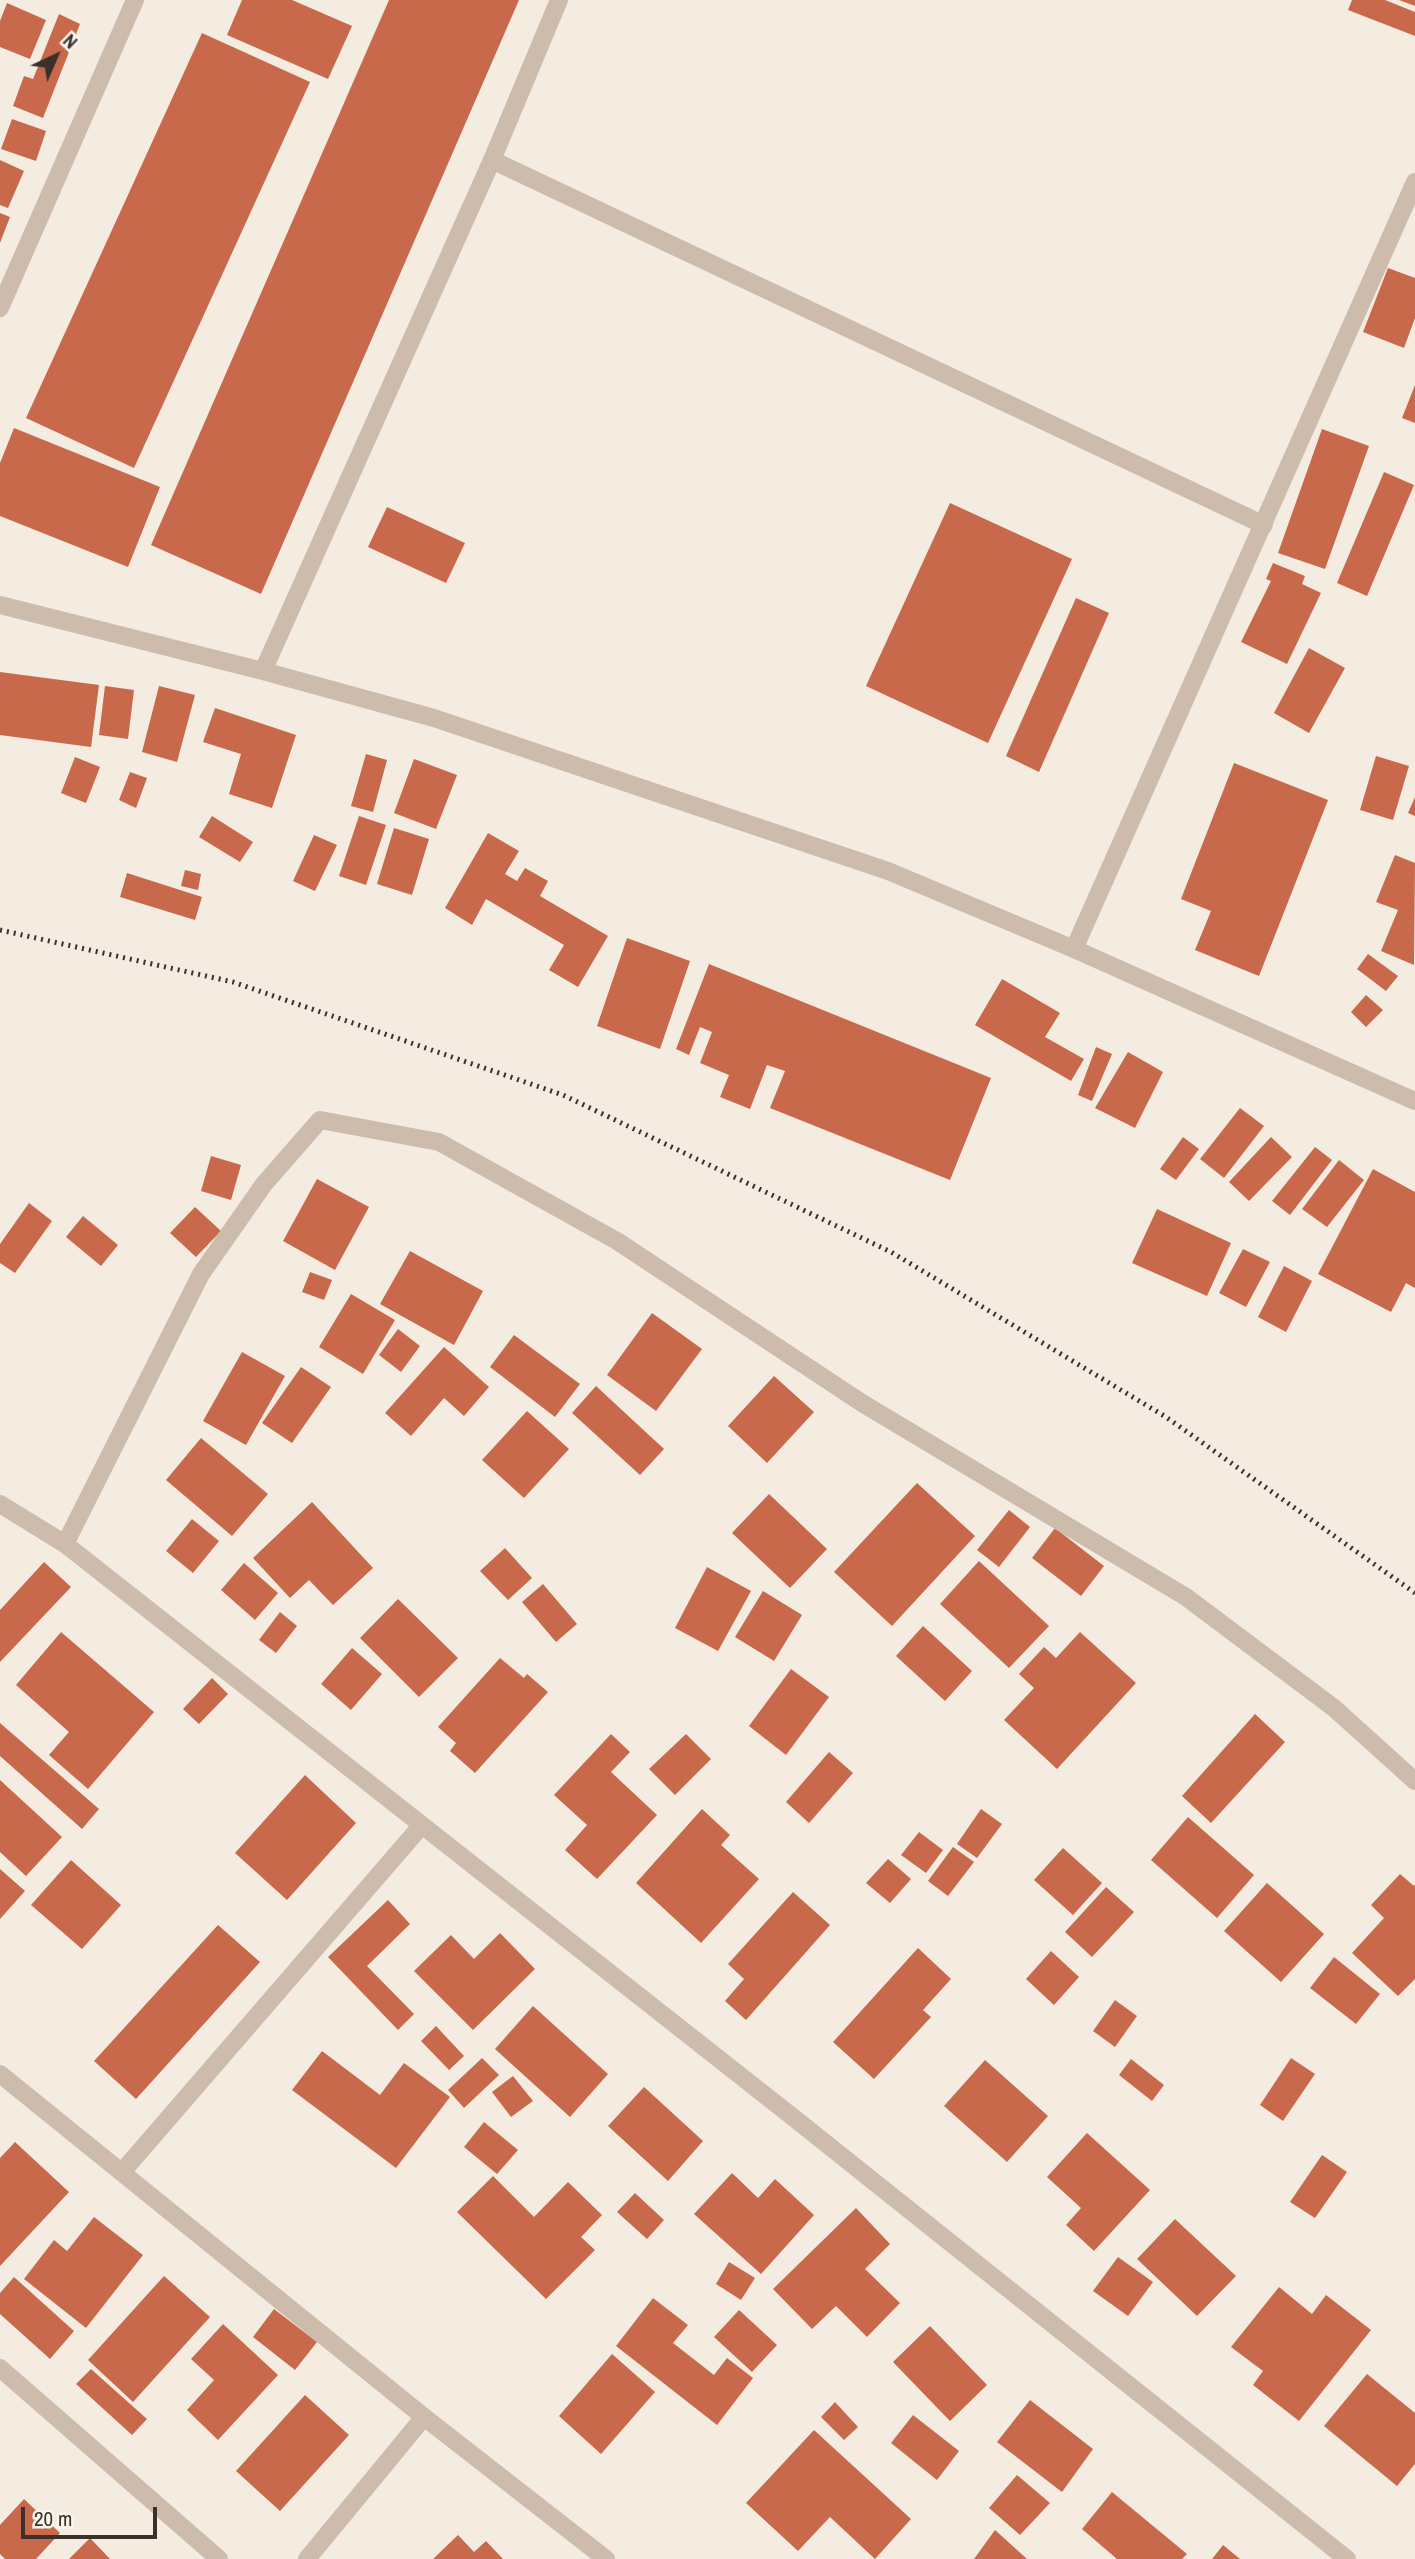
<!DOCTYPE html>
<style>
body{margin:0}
#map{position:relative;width:1415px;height:2559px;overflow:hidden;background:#f4ebe1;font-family:"Archivo Narrow",sans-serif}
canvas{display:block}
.north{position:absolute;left:21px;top:21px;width:70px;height:70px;-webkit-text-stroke:5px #fbf5ee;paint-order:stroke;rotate:44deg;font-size:19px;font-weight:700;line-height:28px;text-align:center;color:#3b302b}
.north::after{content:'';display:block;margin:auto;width:24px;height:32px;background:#3b302b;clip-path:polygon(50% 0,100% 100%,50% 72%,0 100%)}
.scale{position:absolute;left:21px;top:2507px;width:136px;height:32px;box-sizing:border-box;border:4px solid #3b302b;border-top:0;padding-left:9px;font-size:21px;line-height:24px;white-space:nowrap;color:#3b302b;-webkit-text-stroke:5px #fbf5ee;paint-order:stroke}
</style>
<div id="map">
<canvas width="1415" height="2559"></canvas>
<div class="north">N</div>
<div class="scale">20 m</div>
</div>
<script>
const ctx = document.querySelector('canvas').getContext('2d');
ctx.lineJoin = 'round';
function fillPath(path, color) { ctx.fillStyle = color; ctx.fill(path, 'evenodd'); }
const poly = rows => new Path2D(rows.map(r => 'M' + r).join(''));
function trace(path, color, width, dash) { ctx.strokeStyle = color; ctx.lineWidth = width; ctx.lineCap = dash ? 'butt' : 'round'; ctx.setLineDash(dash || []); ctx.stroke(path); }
fillPath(poly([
 [242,0,292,0,352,26,328,79,227,35],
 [389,0,519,0,261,594,151,545],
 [1352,0,1385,0,1415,12,1415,36,1348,10],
 [1399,0,1415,0,1415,6],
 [7,3,46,20,30,59,0,47,0,21],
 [59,14,80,24,43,118,13,106,24,76,33,79],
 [202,33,310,82,134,468,26,418],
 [12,119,46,131,36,161,1,149],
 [0,160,24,171,8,208,0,205],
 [0,213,10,217,0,243],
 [1388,268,1415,278,1415,318,1404,348,1363,332],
 [1415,385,1415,423,1402,418],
 [14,428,160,487,128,567,0,516,0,463],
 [1322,429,1369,446,1325,569,1278,553],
 [1384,472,1414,485,1367,596,1337,583],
 [950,503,1072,559,988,743,866,686],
 [387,507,465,543,446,583,368,547],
 [1273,563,1305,576,1302,584,1321,593,1287,664,1241,642,1271,581,1266,579],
 [1076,598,1109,613,1039,772,1006,756],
 [1309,648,1345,668,1309,733,1274,713],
 [0,672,99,685,91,747,0,735],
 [105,686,134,690,128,739,99,735],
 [159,686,195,695,177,762,142,752],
 [215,708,296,735,272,808,229,794,241,754,203,742],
 [366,754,387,760,373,812,351,806],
 [1376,756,1409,766,1393,820,1360,810],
 [75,757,100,767,86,803,61,793],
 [414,759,457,775,436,829,394,813],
 [1234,763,1328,800,1259,976,1195,950,1211,911,1181,899],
 [130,772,147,778,136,808,119,800],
 [1415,797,1415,816,1408,813],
 [212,816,253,842,240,862,199,837],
 [359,816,386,825,366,885,339,876],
 [394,828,429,839,412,895,377,884],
 [488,833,519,851,505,874,517,881,525,868,548,881,540,896,608,936,578,987,549,970,564,945,486,899,472,925,445,908],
 [314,835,337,845,315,891,293,881],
 [1395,855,1415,863,1414,965,1381,951,1398,910,1376,902],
 [185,870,201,874,198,890,181,886],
 [127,873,202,897,195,920,120,897],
 [627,938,690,961,660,1049,597,1026],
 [1368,954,1398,976,1386,991,1357,969],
 [709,964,991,1078,950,1180,770,1108,785,1071,767,1065,750,1109,720,1097,729,1075,700,1063,712,1032,700,1027,689,1055,676,1049],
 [1002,979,1060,1013,1045,1037,1084,1059,1071,1081,975,1025],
 [1366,995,1383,1010,1366,1027,1351,1012],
 [1096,1047,1112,1054,1092,1101,1078,1095],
 [1128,1052,1163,1072,1135,1128,1095,1108],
 [1240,1108,1264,1126,1224,1178,1200,1159],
 [1183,1137,1199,1149,1176,1180,1160,1169],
 [1271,1137,1292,1157,1249,1201,1229,1182],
 [1315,1147,1332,1160,1290,1215,1272,1201],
 [211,1156,241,1165,231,1200,201,1191],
 [1339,1160,1364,1180,1327,1227,1302,1209],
 [1373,1169,1415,1192,1415,1288,1406,1283,1391,1312,1318,1274],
 [317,1179,369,1207,335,1270,283,1241],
 [29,1203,52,1221,15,1273,0,1263,0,1244],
 [195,1207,221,1231,196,1257,170,1233],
 [1157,1209,1231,1243,1207,1296,1132,1263],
 [83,1216,118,1245,101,1266,66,1237],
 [1243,1249,1270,1262,1246,1307,1219,1293],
 [410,1251,483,1291,454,1345,380,1304],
 [1284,1266,1312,1281,1286,1332,1258,1317],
 [310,1272,332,1280,324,1300,302,1292],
 [351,1294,395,1320,363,1374,319,1347],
 [652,1313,702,1349,656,1411,607,1375],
 [398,1329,420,1346,401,1372,379,1355],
 [514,1335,580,1384,555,1417,490,1367],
 [444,1347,489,1387,464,1416,444,1398,411,1436,385,1413],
 [242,1352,285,1376,246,1445,203,1421],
 [301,1367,331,1387,292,1443,262,1423],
 [774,1376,814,1412,767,1463,728,1426],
 [596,1386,664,1449,640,1475,572,1413],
 [527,1411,569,1449,524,1498,482,1460],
 [201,1438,268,1494,232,1536,166,1480],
 [917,1483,975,1536,892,1626,834,1572],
 [769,1494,827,1549,790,1588,732,1533],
 [312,1502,373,1568,333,1605,309,1580,290,1598,253,1558],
 [1009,1510,1030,1527,999,1567,977,1550],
 [192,1519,219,1541,193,1573,166,1551],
 [1055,1528,1104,1566,1081,1596,1032,1558],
 [505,1548,532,1578,508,1600,480,1571],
 [979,1561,1049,1626,1009,1668,940,1604],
 [44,1562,71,1587,0,1662,0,1610],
 [244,1563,278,1593,255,1620,221,1590],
 [707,1567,751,1591,718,1651,675,1628],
 [543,1584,577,1624,556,1642,522,1602],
 [763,1591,802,1615,774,1661,735,1637],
 [398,1599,458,1658,419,1697,360,1638],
 [280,1612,297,1626,276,1653,259,1640],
 [923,1626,972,1671,945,1701,896,1656],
 [61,1632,154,1712,88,1789,49,1755,69,1732,16,1685],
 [1080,1632,1136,1683,1057,1769,1004,1720,1034,1688,1019,1674,1044,1647,1056,1658],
 [352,1648,382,1674,351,1710,321,1684],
 [500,1658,524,1678,527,1674,548,1692,475,1773,450,1751,456,1743,438,1727],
 [791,1669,829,1697,786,1755,749,1726],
 [212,1678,228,1694,199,1724,183,1709],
 [1255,1714,1285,1742,1211,1823,1182,1796],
 [0,1723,99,1809,82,1829,0,1756],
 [611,1734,630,1752,611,1772,657,1815,597,1879,565,1850,587,1825,554,1795],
 [686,1734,711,1759,675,1795,649,1769],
 [829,1752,853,1773,809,1823,786,1802],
 [305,1775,356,1823,287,1900,235,1853],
 [0,1780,62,1837,26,1876,0,1852],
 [702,1809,730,1835,721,1845,759,1879,701,1943,636,1883],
 [981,1809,1002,1824,977,1858,957,1844],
 [1188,1817,1254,1875,1217,1918,1151,1860],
 [919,1832,943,1850,926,1873,901,1855],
 [953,1847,974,1862,948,1896,928,1881],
 [1063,1848,1102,1883,1073,1915,1034,1880],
 [888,1859,911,1879,890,1903,866,1883],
 [71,1860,121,1905,82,1949,31,1905],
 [0,1869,25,1891,0,1919],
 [1400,1874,1414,1886,1415,1884,1415,1979,1398,1996,1352,1953,1384,1918,1371,1905],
 [1267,1883,1324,1934,1281,1982,1224,1931],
 [1106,1887,1134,1912,1092,1957,1065,1932],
 [793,1892,830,1925,746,2020,725,2001,744,1979,728,1964],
 [388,1900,410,1924,367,1966,414,2014,398,2030,328,1957],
 [218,1925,260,1962,136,2099,94,2061],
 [500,1933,535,1969,473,2030,414,1971,451,1935,474,1959],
 [918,1948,951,1979,923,2010,931,2017,874,2079,833,2042],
 [1051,1951,1079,1977,1054,2005,1026,1979],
 [1334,1957,1380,1994,1356,2024,1310,1988],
 [1115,2000,1137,2016,1115,2047,1093,2031],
 [533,2006,608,2074,570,2117,495,2049],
 [436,2026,464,2056,449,2070,421,2041],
 [322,2051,380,2095,404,2063,450,2097,396,2168,292,2090],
 [482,2058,499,2075,464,2108,448,2090],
 [1291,2058,1315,2074,1283,2121,1260,2105],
 [1131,2059,1164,2085,1152,2101,1119,2075],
 [985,2060,1048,2116,1007,2162,944,2106],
 [513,2076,533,2101,511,2117,492,2092],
 [644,2087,703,2141,668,2181,608,2126],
 [484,2122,518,2150,497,2174,464,2147],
 [1087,2133,1150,2190,1094,2251,1066,2225,1081,2208,1047,2177],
 [15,2142,69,2192,0,2266,0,2158],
 [1322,2155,1347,2172,1315,2218,1290,2202],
 [732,2173,758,2198,775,2179,814,2215,761,2274,694,2214],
 [493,2176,534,2217,568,2182,602,2215,581,2237,595,2250,546,2299,457,2212],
 [635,2193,664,2220,647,2239,617,2212],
 [856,2208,890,2244,865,2269,900,2303,867,2337,836,2306,812,2329,773,2289],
 [94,2217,143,2255,86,2328,24,2279,54,2240,67,2251],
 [1175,2219,1236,2276,1197,2316,1137,2259],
 [1118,2257,1153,2282,1128,2316,1093,2291],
 [729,2262,755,2278,741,2300,716,2284],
 [164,2276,210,2317,133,2402,88,2360],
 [14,2277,74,2331,50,2359,0,2314,0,2293],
 [1279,2287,1312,2314,1326,2295,1371,2330,1299,2421,1253,2385,1263,2371,1231,2347],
 [653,2298,688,2325,673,2343,714,2375,727,2358,753,2378,717,2425,616,2346],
 [274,2309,317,2342,295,2370,253,2337],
 [739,2310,777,2345,752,2372,714,2337],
 [223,2324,278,2375,218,2440,187,2410,214,2380,191,2359],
 [930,2326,987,2385,950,2421,893,2362],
 [612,2354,655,2392,601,2454,559,2416],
 [91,2369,147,2419,132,2435,76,2384],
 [1367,2374,1415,2413,1415,2464,1397,2486,1324,2426],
 [305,2395,349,2435,280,2511,236,2471],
 [1030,2400,1093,2449,1062,2492,997,2442],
 [835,2402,858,2427,844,2440,821,2417],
 [913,2415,959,2451,937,2480,891,2443],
 [814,2430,911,2519,875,2559,830,2517,798,2551,746,2503],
 [1017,2475,1050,2503,1020,2535,989,2508],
 [1112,2492,1187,2554,1182,2559,1117,2559,1082,2529],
 [24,2499,60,2533,36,2559,5,2559,0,2554,0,2525],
 [995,2530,1027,2559,974,2559],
 [458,2535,474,2552,486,2541,503,2559,433,2559],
 [90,2538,110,2559,69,2559],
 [1223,2545,1240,2559,1212,2559]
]), '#c8694b');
trace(poly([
 [492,160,1264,525]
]), '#cdbbac', 18);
trace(poly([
 [0,308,135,0],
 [0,605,263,671,434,718,888,871,1074,949,1415,1101],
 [263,671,492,160,559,0],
 [1074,949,1415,182],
 [0,1504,65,1544,794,2118,1347,2559],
 [65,1544,201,1274,264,1184,320,1120,439,1142,617,1241,862,1403,1186,1597,1334,1708,1415,1781],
 [0,2074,424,2417,606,2559],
 [122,2172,422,1825],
 [0,2368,219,2559],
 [307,2559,424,2417]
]), '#cdbbac', 18);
trace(poly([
 [0,930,233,982,563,1095,891,1252,1166,1417,1415,1593]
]), '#3b302b', 5, [2, 5]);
</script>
